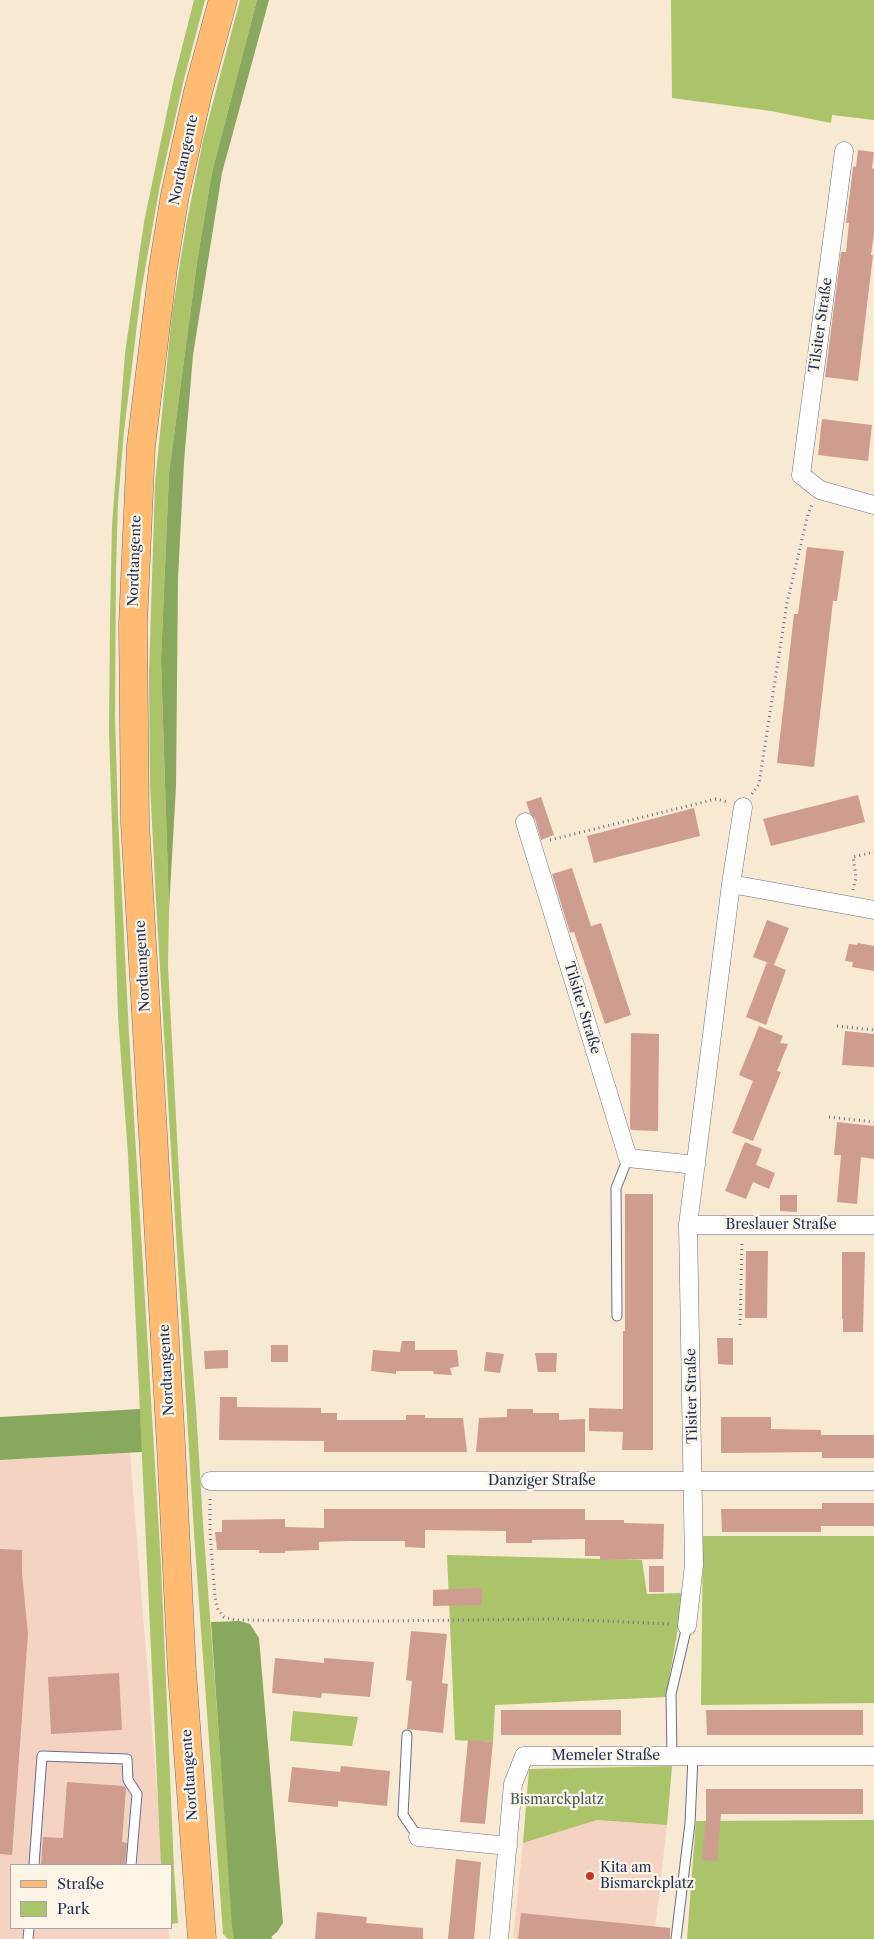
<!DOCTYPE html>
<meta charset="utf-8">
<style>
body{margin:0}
#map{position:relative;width:874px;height:1939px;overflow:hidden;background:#f8e9d2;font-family:"Libre Caslon Text",serif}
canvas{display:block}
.legend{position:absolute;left:10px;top:1864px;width:162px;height:65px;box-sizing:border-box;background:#fcf5e5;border:1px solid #a2a6af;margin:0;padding:6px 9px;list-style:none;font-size:15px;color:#1b2f5e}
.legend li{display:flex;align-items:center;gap:10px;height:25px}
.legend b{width:25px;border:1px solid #a2a6af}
</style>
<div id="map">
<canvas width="874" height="1939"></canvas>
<ul class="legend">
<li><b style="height:6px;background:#ffbb71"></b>Straße</li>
<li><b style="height:14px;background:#abc369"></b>Park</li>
</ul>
</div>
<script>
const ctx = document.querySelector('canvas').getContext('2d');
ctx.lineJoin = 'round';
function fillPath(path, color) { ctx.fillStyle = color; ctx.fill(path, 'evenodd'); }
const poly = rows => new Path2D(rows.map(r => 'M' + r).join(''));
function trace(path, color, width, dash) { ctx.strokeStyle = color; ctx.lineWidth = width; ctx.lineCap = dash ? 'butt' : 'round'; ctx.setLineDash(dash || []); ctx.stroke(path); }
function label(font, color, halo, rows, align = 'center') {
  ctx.font = font + ' "Libre Caslon Text",serif'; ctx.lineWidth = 4.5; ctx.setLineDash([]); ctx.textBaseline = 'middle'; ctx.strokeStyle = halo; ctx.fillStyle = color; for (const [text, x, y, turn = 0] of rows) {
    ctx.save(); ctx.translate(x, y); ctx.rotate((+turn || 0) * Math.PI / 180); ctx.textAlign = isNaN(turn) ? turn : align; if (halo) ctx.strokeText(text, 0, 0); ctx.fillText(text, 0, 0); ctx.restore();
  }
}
fillPath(poly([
 [130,1453,163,1865,11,1865,11,1928,168,1928,169,1939,0,1939,0,1460],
 [597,1820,667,1825,654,1939,513,1939,523,1843]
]), '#f5d3c2');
fillPath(poly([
 [194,0,205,0,184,79,160,185,141,292,124,431,118,502,116,569,115,716,118,817,129,1035,161,1565,174,1869,178,1923,171,1924,171,1865,161,1865,128,1155,118,1016,109,731,110,621,112,525,125,353,144,222,173,83],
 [240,0,257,0,212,172,197,262,169,473,161,660,169,910,168,966,182,1231,196,1409,203,1523,234,1939,228,1939,223,1934,194,1533,156,901,150,784,149,674,155,483,172,314,186,226,203,140],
 [671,0,874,0,874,120,832,115,831,123,771,111,672,98],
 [703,1536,874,1536,874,1703,701,1705],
 [447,1555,642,1560,647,1594,684,1593,666,1697,495,1705,493,1742,455,1740],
 [293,1711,358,1717,352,1746,290,1741],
 [672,1766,667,1825,597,1820,523,1843,529,1769],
 [874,1820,874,1939,687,1939,696,1821]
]), '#abc369');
fillPath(poly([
 [257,0,269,0,222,173,193,355,184,462,178,578,176,786,169,910,161,660,169,473,197,262,212,172],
 [140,1409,142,1452,0,1460,0,1417],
 [240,1621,250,1624,259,1638,283,1923,277,1932,271,1937,273,1939,234,1939,232,1926,211,1622]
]), '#88a95d');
fillPath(poly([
 [858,150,874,152,872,168,874,169,874,233,871,255,873,255,858,381,825,377,841,252,846,252,849,223,846,223,851,185,853,166,856,167],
 [822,419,872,425,868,461,818,455],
 [807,547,844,551,837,601,833,601,814,767,777,763,794,614,798,614],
 [858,795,865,822,771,846,763,819],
 [541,797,554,835,541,840,535,819,530,813,526,802],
 [694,808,700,836,594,863,587,836],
 [572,868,591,926,601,923,631,1015,605,1024,574,932,570,933,552,874],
 [767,920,789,928,774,965,786,970,766,1025,746,1017,767,962,774,965,753,957],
 [858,943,874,946,874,971,852,967,853,962,845,961,849,944,857,945],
 [759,1026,783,1036,780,1043,788,1044,777,1071,781,1072,753,1141,732,1133,753,1081,739,1075],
 [845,1031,874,1034,874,1067,842,1065],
 [631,1033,659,1034,658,1131,631,1130,630,1128],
 [837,1122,874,1126,874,1159,861,1157,857,1204,837,1202,841,1155,834,1155],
 [745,1142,762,1149,756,1165,775,1173,769,1189,753,1182,746,1199,725,1191],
 [625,1194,653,1194,653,1450,622,1450,623,1432,589,1431,589,1408,623,1409,623,1331,625,1331],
 [780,1195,797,1195,797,1212,780,1211],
 [746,1251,768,1251,767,1318,745,1318],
 [842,1252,865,1252,863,1332,843,1332,843,1319,842,1319],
 [717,1338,733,1338,733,1365,718,1364],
 [402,1341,415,1341,415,1350,457,1350,459,1366,450,1368,452,1375,434,1374,433,1371,396,1371,396,1374,371,1371,373,1350,400,1352],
 [271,1345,288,1345,288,1362,271,1362],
 [228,1350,228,1368,205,1369,204,1351],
 [486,1352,504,1354,500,1373,484,1371],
 [535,1353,557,1353,556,1372,538,1372],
 [220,1397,237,1397,237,1407,321,1408,321,1413,337,1413,337,1420,406,1420,406,1415,425,1415,425,1418,463,1418,467,1452,324,1452,324,1441,219,1440],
 [507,1409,533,1409,533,1413,559,1413,559,1420,585,1419,585,1452,476,1452,479,1418,507,1417],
 [721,1417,771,1417,771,1429,821,1430,821,1435,874,1435,874,1458,822,1458,822,1452,721,1453],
 [822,1503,874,1503,874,1526,821,1526,821,1532,722,1532,721,1509,822,1509],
 [324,1509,585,1509,585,1520,624,1520,624,1523,664,1524,663,1559,600,1560,600,1556,585,1556,585,1539,532,1540,532,1543,506,1543,506,1531,425,1530,425,1548,405,1547,405,1541,349,1541,319,1542,319,1550,285,1551,285,1553,259,1553,259,1550,217,1550,215,1532,222,1532,222,1520,285,1519,285,1527,324,1528],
 [0,1549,22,1550,22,1573,28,1634,12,1855,0,1854],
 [649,1566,664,1566,664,1592,649,1592],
 [482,1588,482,1605,433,1606,433,1590],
 [411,1631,447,1634,442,1683,448,1684,443,1733,407,1729,412,1681,406,1680],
 [275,1658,324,1663,324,1658,374,1662,370,1697,322,1693,321,1698,272,1693],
 [119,1673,122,1730,51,1734,48,1677],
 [501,1710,621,1710,621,1735,501,1735],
 [706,1710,863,1710,863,1735,707,1735],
 [468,1740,493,1742,485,1824,460,1822],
 [341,1766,390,1771,387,1806,338,1801,338,1807,288,1802,292,1767,340,1772],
 [67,1782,124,1786,126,1788,122,1842,127,1843,125,1865,41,1865,43,1837,63,1838],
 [706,1789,863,1789,863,1814,721,1814,717,1861,702,1860,706,1819],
 [456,1859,481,1862,474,1939,448,1939],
 [317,1912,367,1917,366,1923,423,1928,423,1939,315,1939],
 [521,1913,670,1928,670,1939,518,1939]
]), '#ce9d90');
const service = poly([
 [617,1316,616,1188,628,1158],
 [407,1735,403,1815,418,1837],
 [672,1757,671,1694,687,1626],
 [34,1865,42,1756,127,1759,128,1780,137,1794,131,1865],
 [28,1939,29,1928],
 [676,1939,690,1823,693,1757]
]);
const minor = poly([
 [844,151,801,475,820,490,874,505],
 [525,822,628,1158,696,1165],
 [731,884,874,910],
 [688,1225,874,1225],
 [210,1481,874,1481],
 [687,1626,694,1565,688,1225,731,884,743,807],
 [418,1837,508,1846],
 [499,1939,513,1784,524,1756,874,1756]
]);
const primary = poly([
 [202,1939,182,1672,171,1445,135,823,133,624,141,446,163,268,175,195,198,92,223,0]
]);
trace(service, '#687087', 11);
trace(minor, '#687087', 19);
trace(primary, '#687087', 29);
trace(poly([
 [752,794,759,784,787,603,808,514,812,505],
 [550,840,716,799,728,802],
 [853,890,856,878,853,857,874,852],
 [837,1026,874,1030],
 [829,1117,874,1122],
 [740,1325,742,1241],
 [210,1499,210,1532,215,1597,218,1610,224,1617,235,1620,379,1621,558,1619,669,1624]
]), '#687087', 3, [1, 4]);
trace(service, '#fff', 9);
trace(minor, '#fff', 18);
trace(primary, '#ffbb71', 28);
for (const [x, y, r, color] of [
 [590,1876,5,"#c8321e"]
]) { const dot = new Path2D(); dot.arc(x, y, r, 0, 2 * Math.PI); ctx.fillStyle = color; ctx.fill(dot); trace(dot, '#fcf5e5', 2); }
label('14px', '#1b2f5e', '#fcf5e5', [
 ["Nordtangente",184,160,-78],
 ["Tilsiter Straße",821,325,-82],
 ["Nordtangente",135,561,-88],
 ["Nordtangente",143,966,-93],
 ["Tilsiter Straße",582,1008,73],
 ["Breslauer Straße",781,1225],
 ["Nordtangente",167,1370,-93],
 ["Tilsiter Straße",692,1396,-91],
 ["Danziger Straße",542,1481],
 ["Memeler Straße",606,1756],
 ["Nordtangente",190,1775,-94]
]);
label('14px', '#465b61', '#fcf5e5', [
 ["Bismarckplatz",557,1800]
]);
label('14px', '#1b2f5e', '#fcf5e5', [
 ["Kita am",600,1868],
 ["Bismarckplatz",600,1884]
], 'left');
</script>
